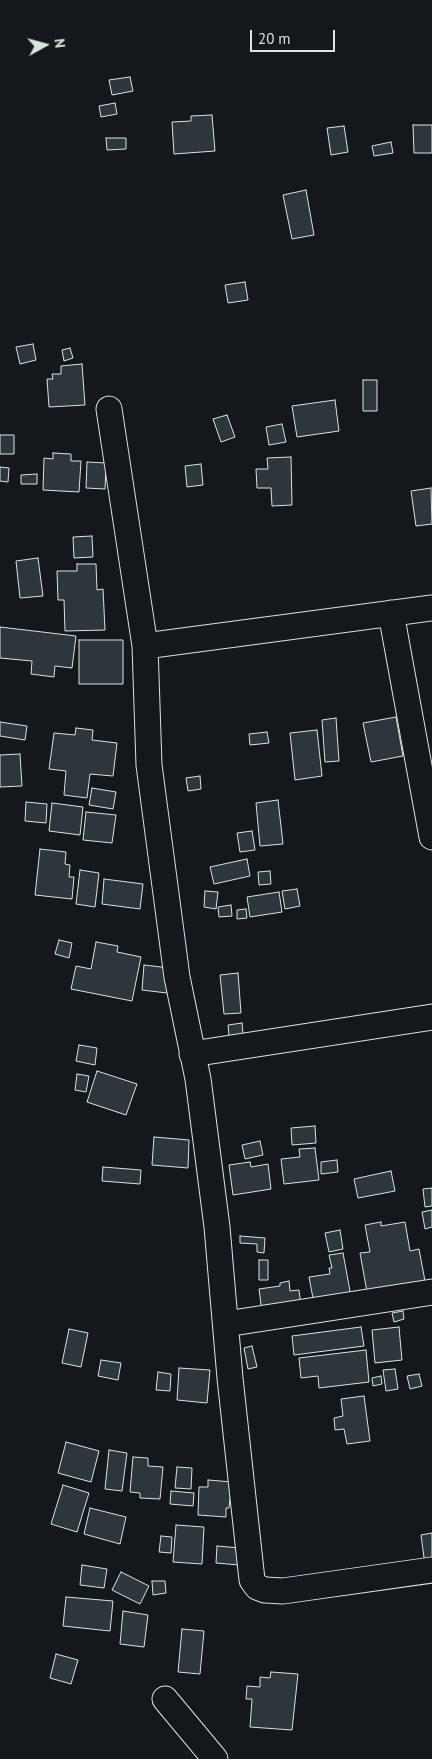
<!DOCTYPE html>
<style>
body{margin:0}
#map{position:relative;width:432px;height:1759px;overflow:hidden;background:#14181c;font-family:"PT Sans",sans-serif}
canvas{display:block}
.north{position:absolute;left:20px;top:20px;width:50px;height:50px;-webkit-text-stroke:4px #14181c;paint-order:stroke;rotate:83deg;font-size:14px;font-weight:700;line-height:20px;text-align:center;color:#d8e6dc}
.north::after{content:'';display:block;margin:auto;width:18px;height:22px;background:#d8e6dc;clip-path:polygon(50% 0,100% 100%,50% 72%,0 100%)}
.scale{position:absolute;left:250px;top:30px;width:85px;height:22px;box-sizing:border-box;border:2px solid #d8e6dc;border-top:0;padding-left:6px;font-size:15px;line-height:18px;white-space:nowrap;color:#d8e6dc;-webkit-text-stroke:4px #14181c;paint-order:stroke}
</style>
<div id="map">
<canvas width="432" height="1759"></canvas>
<div class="north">N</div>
<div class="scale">20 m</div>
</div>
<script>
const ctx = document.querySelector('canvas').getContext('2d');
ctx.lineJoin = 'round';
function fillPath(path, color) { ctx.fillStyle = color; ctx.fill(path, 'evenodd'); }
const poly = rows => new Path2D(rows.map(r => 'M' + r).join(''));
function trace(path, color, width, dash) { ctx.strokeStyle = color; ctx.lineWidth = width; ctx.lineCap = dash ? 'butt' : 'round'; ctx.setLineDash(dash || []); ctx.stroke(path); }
const building = poly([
 [130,77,133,91,112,95,109,80,130,77],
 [115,103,117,114,101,117,99,106,115,103],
 [212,115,215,151,174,154,172,122,191,121,191,116,212,115],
 [413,125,432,125,432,153,414,153,413,125],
 [344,126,348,152,331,155,327,128,344,126],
 [106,138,126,138,126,149,107,150,106,138],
 [391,142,393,153,374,156,372,146,391,142],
 [306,190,314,235,292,239,283,195,306,190],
 [245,282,248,300,228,303,225,285,245,282],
 [33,344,36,360,20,364,16,347,33,344],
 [70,348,73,358,64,361,62,350,70,348],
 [82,364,85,405,49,407,47,379,53,379,52,374,61,374,61,366,82,364],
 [363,380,377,380,377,411,363,411,363,380],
 [335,400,339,431,297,437,292,406,335,400],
 [227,415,235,437,221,442,213,419,227,415],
 [282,424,286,442,269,445,266,427,282,424],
 [0,435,14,435,14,454,0,454,0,435],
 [53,453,71,454,71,461,81,461,79,492,43,490,44,458,53,459,53,453],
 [291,457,292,505,272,506,271,488,257,488,256,469,268,469,267,458,291,457],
 [87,462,106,463,105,489,86,488,87,462],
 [201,464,203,485,187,487,185,466,201,464],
 [0,467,9,468,8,482,0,481,0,467],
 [37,474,37,484,21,484,21,475,37,474],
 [431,488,432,524,416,526,411,491,431,488],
 [92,536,93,557,74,558,73,537,92,536],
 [38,558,43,596,20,598,16,561,38,558],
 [77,564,96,564,97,590,103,589,105,630,65,631,64,600,58,600,57,571,77,571,77,564],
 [0,627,76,636,72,668,55,666,54,677,31,674,32,661,0,658,0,627],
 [79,640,123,640,123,684,79,684,79,640],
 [396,717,403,756,371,762,363,723,396,717],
 [336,718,339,761,325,762,322,720,336,718],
 [0,722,27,726,25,740,0,736,0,722],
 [76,728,93,730,92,740,117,743,113,776,90,774,87,798,64,795,66,771,49,769,54,733,75,735,76,728],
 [317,730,322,776,295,780,290,733,317,730],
 [267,732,269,743,250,745,249,734,267,732],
 [20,754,22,786,0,787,0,755,20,754],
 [200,776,201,789,188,791,186,778,200,776],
 [92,788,116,792,113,809,89,805,92,788],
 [278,800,283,844,260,846,256,803,278,800],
 [26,802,47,804,46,823,25,821,26,802],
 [52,803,83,807,80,835,49,831,52,803],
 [86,812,116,815,112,843,83,840,86,812],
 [252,831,255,850,240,852,237,833,252,831],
 [40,849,66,852,65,864,70,865,69,877,74,877,72,899,35,895,40,849],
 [247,859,250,876,214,884,210,867,247,859],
 [80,870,99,873,95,907,76,904,80,870],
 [270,871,271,884,259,885,258,872,270,871],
 [104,879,143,884,140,909,102,904,104,879],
 [297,889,300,906,285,909,282,891,297,889],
 [205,891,218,892,216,909,204,907,205,891],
 [279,892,282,912,250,917,247,897,279,892],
 [231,905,232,916,219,917,218,907,231,905],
 [246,909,247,918,237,919,237,910,246,909],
 [59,940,72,943,69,958,55,954,59,940],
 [96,942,118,946,117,952,141,957,132,1001,71,989,76,966,91,969,96,942],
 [144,965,170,968,167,993,142,990,144,965],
 [238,973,241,1013,224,1014,220,975,238,973],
 [242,1023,244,1044,230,1046,228,1025,242,1023],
 [79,1045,97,1048,95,1065,76,1061,79,1045],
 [97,1071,137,1084,126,1115,87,1102,97,1071],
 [77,1074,89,1076,86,1092,75,1090,77,1074],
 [315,1126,316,1143,292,1145,291,1128,315,1126],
 [154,1137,189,1140,188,1168,152,1165,154,1137],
 [260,1141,263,1155,245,1159,242,1145,260,1141],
 [315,1148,319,1180,284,1184,281,1159,300,1157,299,1149,315,1148],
 [337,1160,338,1172,321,1174,321,1162,337,1160],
 [250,1162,251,1167,268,1164,271,1189,233,1195,229,1165,250,1162],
 [103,1167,141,1170,140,1184,102,1181,103,1167],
 [391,1171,395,1191,358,1198,354,1179,391,1171],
 [432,1188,432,1206,425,1207,423,1189,432,1188],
 [432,1210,432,1227,425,1229,422,1212,432,1210],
 [381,1222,381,1226,405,1222,410,1251,419,1249,425,1281,367,1292,360,1253,370,1252,365,1225,381,1222],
 [340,1230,343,1249,329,1252,325,1233,340,1230],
 [240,1236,265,1238,264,1253,257,1252,257,1244,240,1243,240,1236],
 [343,1253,352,1302,315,1309,309,1277,330,1274,329,1268,332,1268,329,1255,343,1253],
 [259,1260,268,1260,268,1280,259,1280,259,1260],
 [289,1281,290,1291,299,1290,301,1307,262,1312,259,1289,280,1286,280,1283,289,1281],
 [403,1311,404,1319,394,1322,392,1313,403,1311],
 [361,1327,364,1346,294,1355,292,1336,361,1327],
 [399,1327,402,1360,375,1363,372,1330,399,1327],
 [69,1329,88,1333,81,1367,62,1363,69,1329],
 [252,1346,257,1367,248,1369,244,1348,252,1346],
 [366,1350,369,1382,319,1388,318,1376,301,1378,299,1358,366,1350],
 [101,1360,121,1363,118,1380,98,1376,101,1360],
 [179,1368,210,1370,207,1403,177,1400,179,1368],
 [395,1369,398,1389,386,1391,383,1370,395,1369],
 [158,1372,171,1374,170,1391,156,1390,158,1372],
 [419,1374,422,1386,410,1389,407,1376,419,1374],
 [381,1376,382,1384,373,1386,372,1378,381,1376],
 [364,1396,370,1441,347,1444,344,1429,335,1430,334,1418,343,1416,341,1399,364,1396],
 [66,1442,99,1451,91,1482,58,1473,66,1442],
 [109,1450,127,1453,122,1491,105,1489,109,1450],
 [133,1457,148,1458,148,1466,163,1467,160,1499,140,1498,140,1493,130,1492,133,1457],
 [177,1467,192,1468,191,1489,175,1488,177,1467],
 [208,1480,232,1482,229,1508,226,1508,226,1517,198,1515,199,1487,208,1487,208,1480],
 [63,1485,89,1493,77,1532,51,1524,63,1485],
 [171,1491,194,1493,193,1506,170,1504,171,1491],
 [90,1508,126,1517,120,1544,84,1534,90,1508],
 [176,1525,204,1527,202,1564,173,1562,176,1525],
 [432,1533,432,1564,425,1565,421,1535,432,1533],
 [161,1536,172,1537,171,1553,159,1552,161,1536],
 [217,1546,240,1548,239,1565,216,1563,217,1546],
 [82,1565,107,1569,104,1588,80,1585,82,1565],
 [121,1572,149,1586,140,1604,112,1590,121,1572],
 [152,1581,165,1581,166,1593,153,1595,152,1581],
 [66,1597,113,1601,110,1631,63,1626,66,1597],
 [123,1611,148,1615,144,1647,120,1644,123,1611],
 [182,1629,204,1631,200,1674,178,1672,182,1629],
 [56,1654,78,1660,71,1684,50,1678,56,1654],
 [271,1672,298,1674,292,1730,250,1727,252,1699,246,1699,247,1686,260,1687,260,1677,270,1678,271,1672]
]);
fillPath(building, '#2c363c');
trace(building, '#d8e6dc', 1);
const street = poly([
 [109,409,145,646,149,765,177,977,198,1079,217,1227,230,1378,252,1580,257,1587,265,1590,283,1591,432,1570],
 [391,613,432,837],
 [145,646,432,608],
 [192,1054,432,1017],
 [226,1324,432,1292],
 [165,1699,215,1759]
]);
trace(street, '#d8e6dc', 27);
trace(street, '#14181c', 25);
</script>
